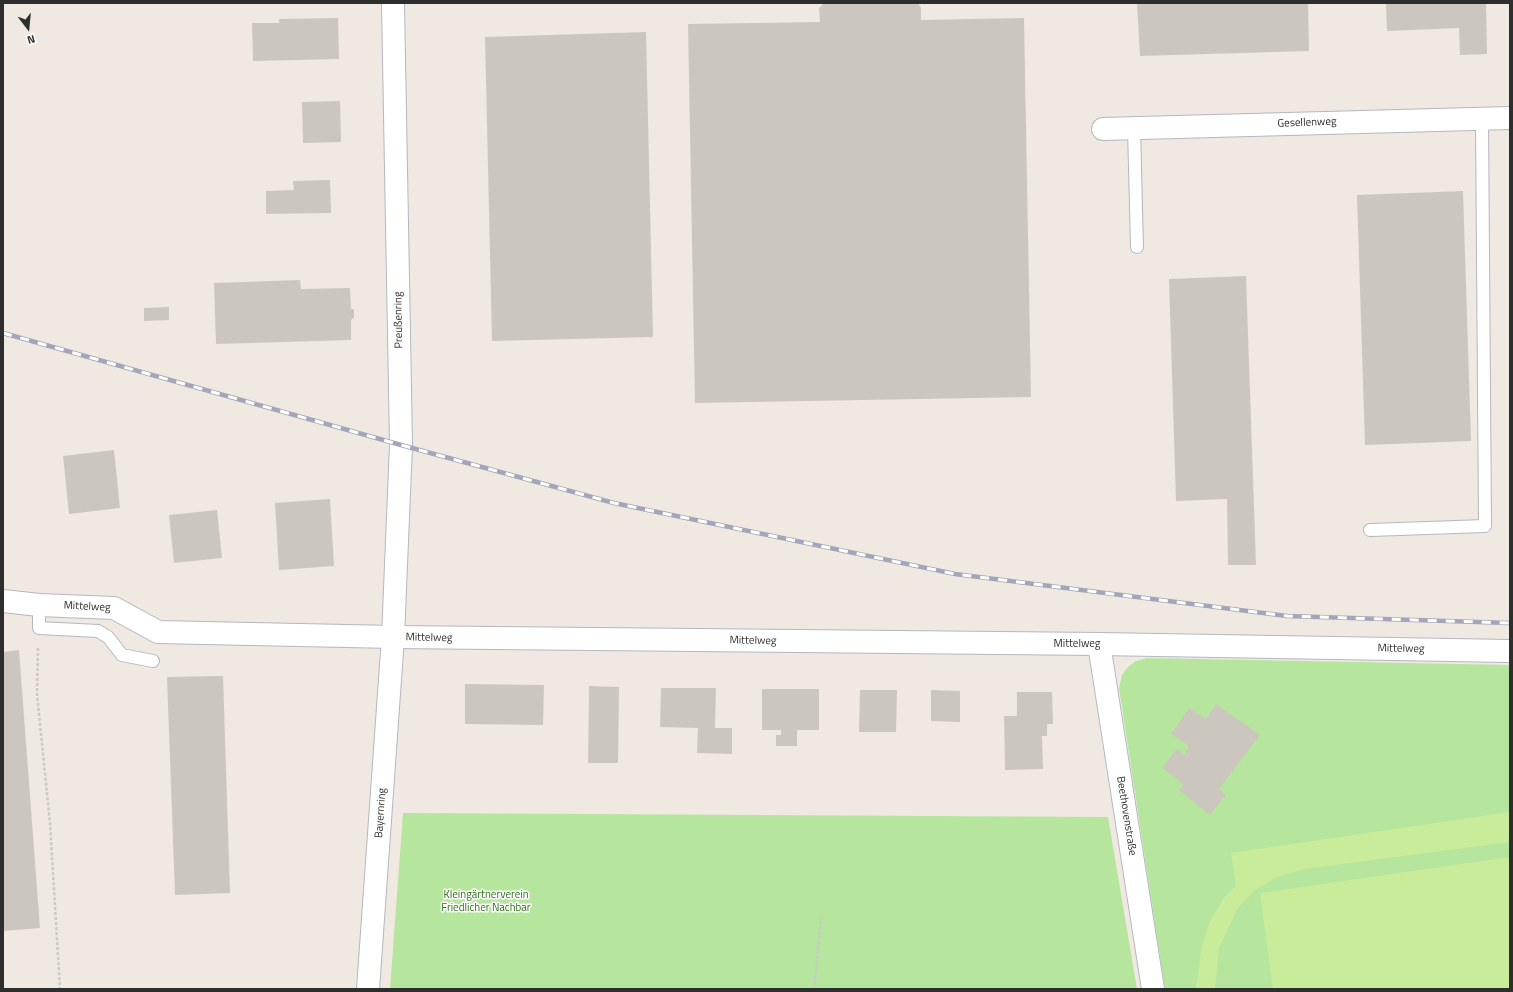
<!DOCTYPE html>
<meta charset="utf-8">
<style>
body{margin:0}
#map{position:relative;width:1513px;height:992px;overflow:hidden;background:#efe9e1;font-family:"Titillium Web",sans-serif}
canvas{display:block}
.frame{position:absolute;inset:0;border:4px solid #2e2e2e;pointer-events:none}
.north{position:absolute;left:8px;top:8px;width:40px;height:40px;-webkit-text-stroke:3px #fff;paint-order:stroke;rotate:164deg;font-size:11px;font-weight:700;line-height:16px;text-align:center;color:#2e2e2e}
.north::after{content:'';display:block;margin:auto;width:14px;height:18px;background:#2e2e2e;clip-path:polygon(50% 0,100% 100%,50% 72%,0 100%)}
</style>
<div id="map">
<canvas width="1513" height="992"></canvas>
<div class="frame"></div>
<div class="north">N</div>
</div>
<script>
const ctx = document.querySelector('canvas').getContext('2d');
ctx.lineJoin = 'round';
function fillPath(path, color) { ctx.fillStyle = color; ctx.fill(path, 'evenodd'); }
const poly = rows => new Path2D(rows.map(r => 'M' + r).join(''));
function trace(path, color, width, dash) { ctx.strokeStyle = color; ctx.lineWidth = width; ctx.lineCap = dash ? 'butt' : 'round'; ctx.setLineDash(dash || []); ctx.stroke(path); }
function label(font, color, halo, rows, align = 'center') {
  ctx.font = font + ' "Titillium Web",sans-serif'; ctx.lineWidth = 3; ctx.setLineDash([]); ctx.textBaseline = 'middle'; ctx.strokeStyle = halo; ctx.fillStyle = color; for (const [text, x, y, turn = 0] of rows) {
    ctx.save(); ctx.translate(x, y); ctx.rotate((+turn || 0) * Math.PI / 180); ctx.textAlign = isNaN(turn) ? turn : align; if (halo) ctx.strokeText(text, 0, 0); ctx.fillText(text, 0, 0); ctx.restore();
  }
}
fillPath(poly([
 [1147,658,1510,665,1510,989,1165,989,1119,688,1122,675,1128,667,1136,661],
 [403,813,1108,817,1137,989,390,989]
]), '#b6e59e');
fillPath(poly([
 [1510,812,1510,842,1304,869,1277,877,1255,890,1237,909,1219,948,1215,989,1196,989,1202,945,1211,919,1224,898,1236,886,1231,853],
 [1510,857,1510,989,1273,989,1260,893]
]), '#c9ec9a');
fillPath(poly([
 [824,3,918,3,921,8,921,20,1024,18,1031,397,695,403,688,24,820,22,819,8],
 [1137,3,1308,3,1309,51,1140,56],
 [1386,3,1486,3,1487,54,1460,55,1459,28,1387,31],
 [338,18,339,59,253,61,252,23,279,23,279,19],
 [646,32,653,337,492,341,485,37],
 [340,101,341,142,303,143,302,102],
 [330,180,331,213,266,214,266,191,294,190,293,181],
 [1463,191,1471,441,1365,445,1357,195],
 [1246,276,1256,565,1228,565,1227,499,1176,501,1169,279],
 [300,280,301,289,350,288,351,309,354,309,354,318,351,320,351,340,216,344,214,283],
 [169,307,169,320,144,321,144,308],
 [114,450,120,508,69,514,63,456],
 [330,499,334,566,279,570,275,503],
 [217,510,222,558,174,563,169,515],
 [19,650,40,928,3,931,3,652],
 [223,676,230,893,175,895,167,677],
 [465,684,544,685,543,725,465,724],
 [589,686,619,687,618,763,588,763],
 [661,688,716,688,715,728,732,728,732,754,697,753,698,728,660,727],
 [762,689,819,689,819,730,797,730,797,746,776,746,776,735,781,735,781,730,762,730],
 [860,690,897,690,896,732,859,732],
 [931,690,960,691,960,722,931,721],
 [1017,692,1052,692,1053,724,1047,724,1047,736,1042,736,1043,769,1005,770,1004,716,1017,716],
 [1216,704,1260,735,1219,789,1226,795,1210,815,1179,790,1183,784,1162,768,1177,749,1184,755,1189,746,1171,734,1189,708,1206,719]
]), '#cbc7bf');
const lane = poly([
 [1134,128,1137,247],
 [1370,530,1485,526,1482,119],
 [39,605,39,628,98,631,108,637,122,655,153,661]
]);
const street = poly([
 [1103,129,1510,118],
 [3,601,39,605,114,608,158,632,393,637,1099,644,1510,651],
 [1099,644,1153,989]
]);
const secondary = poly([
 [368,989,393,637,401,445,393,3]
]);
trace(lane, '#b4b7c1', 14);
trace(street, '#b4b7c1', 24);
trace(secondary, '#b4b7c1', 24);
trace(poly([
 [38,648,37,694,50,823,60,989],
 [814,989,821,917]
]), '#c9c9c9', 2.5, [3, 2]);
trace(lane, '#fff', 12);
trace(street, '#fff', 22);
trace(secondary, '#fff', 22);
const rail = poly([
 [3,333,401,445,614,503,955,574,1287,616,1510,623]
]);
trace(rail, '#a3a6b8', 4.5);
trace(rail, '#fff', 3, [9]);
label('11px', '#2e2e2e', '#fff', [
 ["Gesellenweg",1307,123,-2],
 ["Preußenring",399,320,-91],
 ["Mittelweg",87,607,3],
 ["Mittelweg",429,638,1],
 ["Mittelweg",753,641,1],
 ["Mittelweg",1077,644],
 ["Mittelweg",1401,649,1],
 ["Bayernring",381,813,-86],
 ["Beethovenstraße",1126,816,81]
]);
label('11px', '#2c6e1b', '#fff', [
 ["Kleingärtnerverein",486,895],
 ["Friedlicher Nachbar",486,908]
]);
</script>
